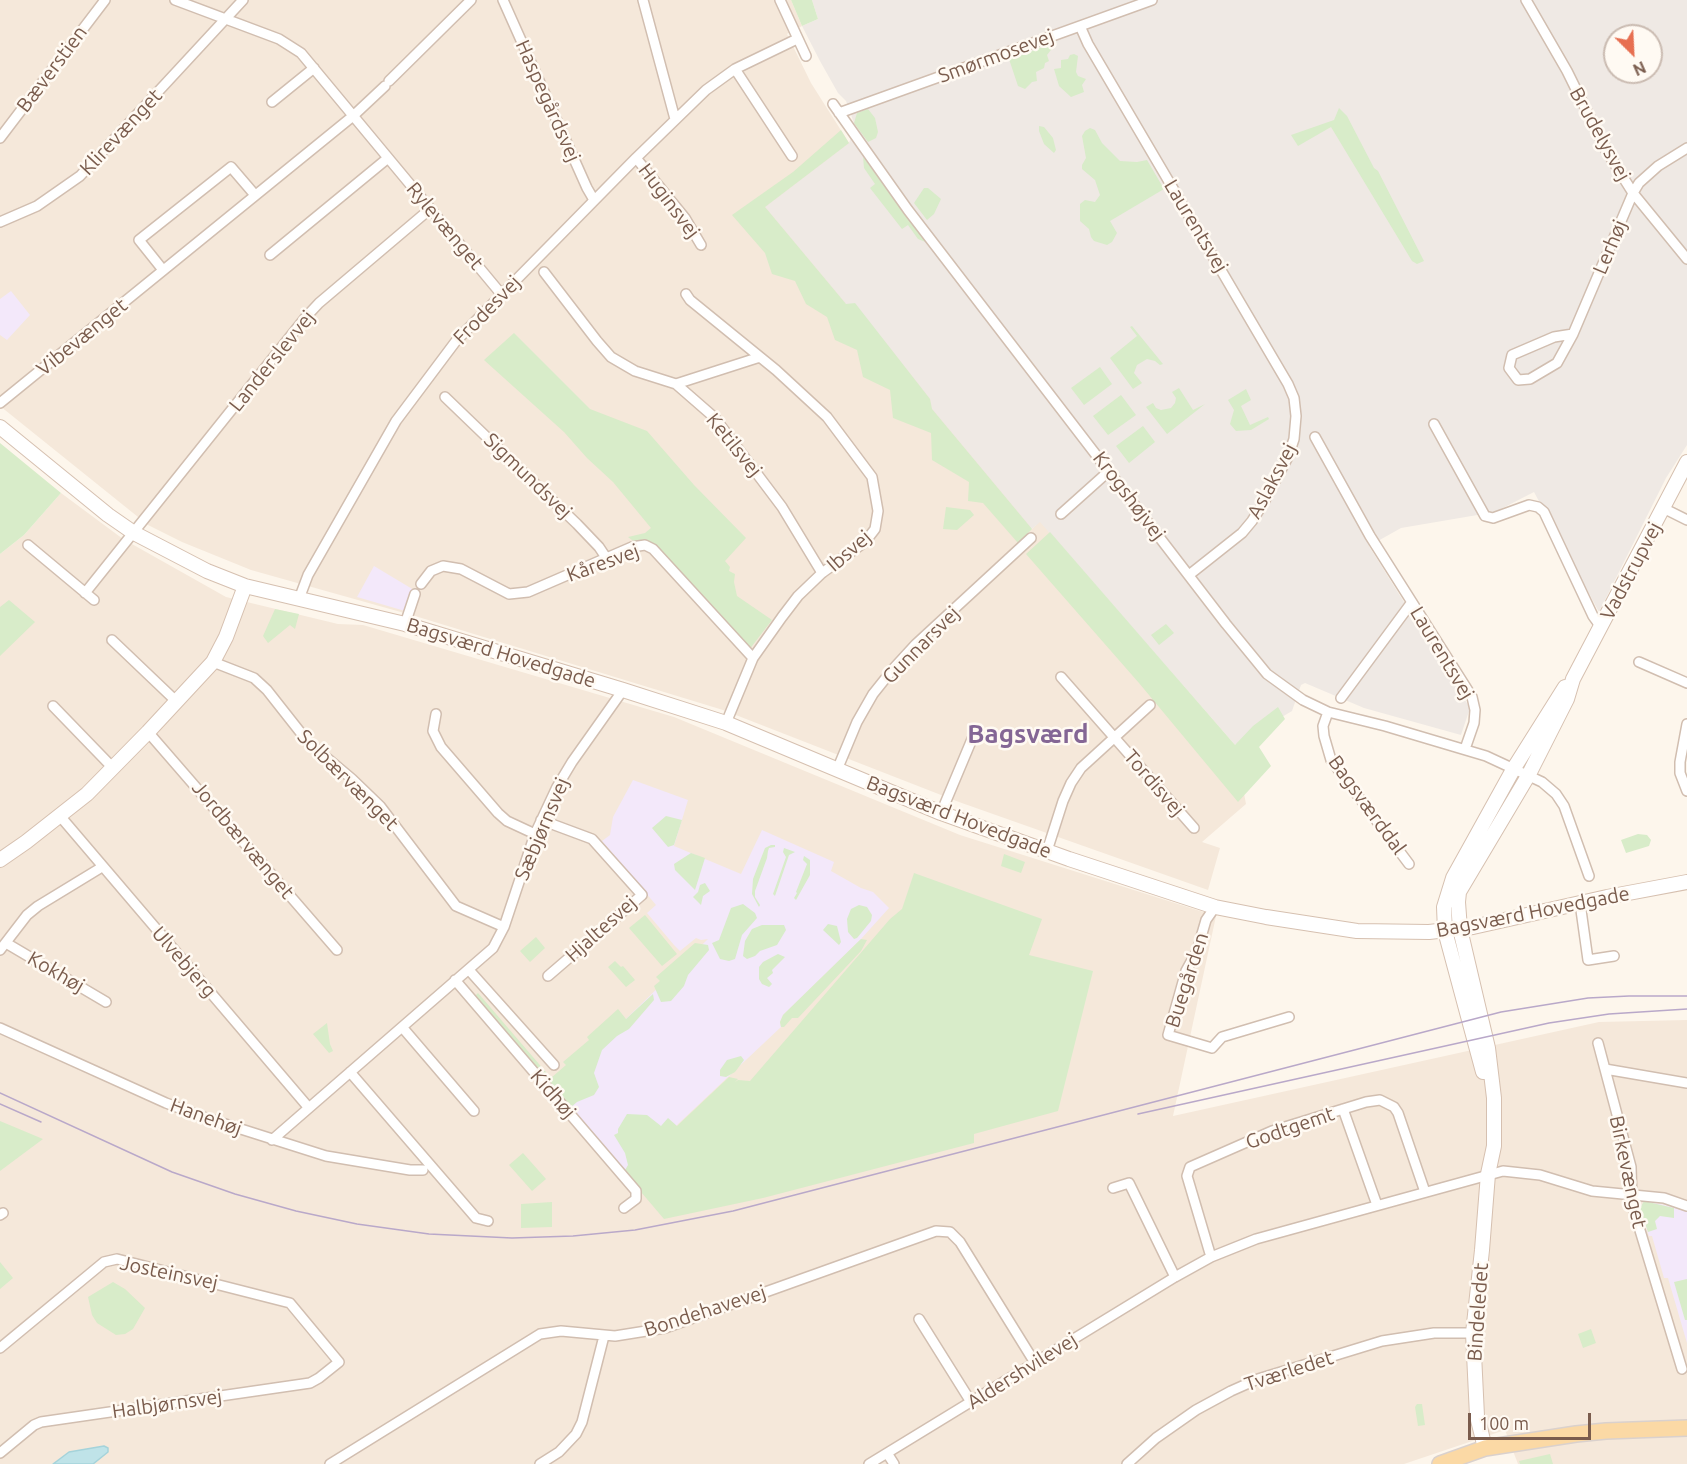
<!DOCTYPE html>
<meta charset="utf-8">
<style>
body{margin:0}
#map{position:relative;width:1687px;height:1464px;overflow:hidden;background:#fdf6ec;font-family:Ubuntu,sans-serif}
canvas{display:block}
.north{position:absolute;left:1603px;top:24px;width:60px;height:60px;box-sizing:border-box;background:#fffaf3;border:2px solid #cabbb1;border-radius:50%;rotate:156deg;font-size:16px;font-weight:700;line-height:24px;text-align:center;color:#7a5c4d}
.north::after{content:'';display:block;margin:auto;width:21px;height:27px;background:#e76f51;clip-path:polygon(50% 0,100% 100%,50% 72%,0 100%)}
.scale{position:absolute;left:1468px;top:1413px;width:123px;height:27px;box-sizing:border-box;border:3px solid #7a5c4d;border-top:0;padding-left:8px;font-size:18px;line-height:21px;white-space:nowrap;color:#7a5c4d;-webkit-text-stroke:4px #fffaf3;paint-order:stroke}
</style>
<div id="map">
<canvas width="1687" height="1464"></canvas>
<div class="north">N</div>
<div class="scale">100 m</div>
</div>
<script>
const ctx = document.querySelector('canvas').getContext('2d');
ctx.lineJoin = 'round';
function fillPath(path, color) { ctx.fillStyle = color; ctx.fill(path, 'evenodd'); }
const poly = rows => new Path2D(rows.map(r => 'M' + r).join(''));
function trace(path, color, width, dash) { ctx.strokeStyle = color; ctx.lineWidth = width; ctx.lineCap = dash ? 'butt' : 'round'; ctx.setLineDash(dash || []); ctx.stroke(path); }
function label(font, color, halo, rows, align = 'center') {
  ctx.font = font + ' Ubuntu,sans-serif'; ctx.lineWidth = 5; ctx.setLineDash([]); ctx.textBaseline = 'middle'; ctx.strokeStyle = halo; ctx.fillStyle = color; for (const [text, x, y, turn = 0] of rows) {
    ctx.save(); ctx.translate(x, y); ctx.rotate((+turn || 0) * Math.PI / 180); ctx.textAlign = isNaN(turn) ? turn : align; if (halo) ctx.strokeText(text, 0, 0); ctx.fillText(text, 0, 0); ctx.restore();
  }
}
fillPath(poly([
 [0,0,791,0,802,26,787,34,811,83,849,143,1032,529,1040,521,1235,745,1246,804,1202,842,1220,848,1208,890,959,802,723,710,415,616,251,570,182,542,148,525,0,406],
 [61,493,123,539,226,597,338,624,363,625,674,717,960,835,1216,916,1173,1116,1599,1022,1687,1020,1687,1464,1518,1464,1505,1430,1404,1464,0,1464,0,554,24,535]
]), '#f5e8da');
fillPath(poly([
 [812,0,1687,0,1687,445,1666,478,1599,612,1534,492,1495,512,1401,528,1369,546,1470,708,1461,735,1364,708,1305,683,1301,685,1292,711,1235,745,1040,522,1032,529,932,409,930,399,855,304,846,304,765,207,849,143,855,126,846,101,838,93,820,61,802,26,818,19],
 [1615,36,1651,36,1651,72,1615,72]
]), '#efe9e4');
fillPath(poly([
 [11,291,30,315,7,340,0,335,0,299],
 [374,566,414,590,405,611,357,597],
 [633,780,688,800,674,846,741,874,762,830,834,862,831,871,861,888,873,892,889,908,861,939,783,1015,780,1022,781,1027,625,1174,554,1089,708,939,701,940,696,938,680,951,674,945,647,913,656,905,602,841,610,835,613,817],
 [1644,1201,1665,1205,1687,1212,1687,1343,1668,1278,1664,1278,1652,1236,1649,1236,1640,1208]
]), '#f3e8fa');
fillPath(poly([
 [791,0,812,0,818,19,802,26],
 [1057,42,1047,55,1049,61,1045,63,1044,68,1036,72,1037,81,1032,82,1025,89,1018,86,1009,59],
 [1074,54,1078,56,1076,72,1078,76,1086,79,1082,85,1084,92,1071,97,1059,86,1054,69,1061,68,1061,60,1068,59,1070,55],
 [1339,108,1347,116,1374,168,1378,171,1424,261,1417,264,1412,261,1331,127,1298,146,1291,135,1334,120],
 [868,109,875,118,878,132,876,138,868,142,854,123,857,113],
 [1039,126,1044,127,1053,138,1056,150,1054,153,1044,144,1039,131],
 [1090,128,1095,130,1102,143,1120,161,1137,162,1147,160,1164,189,1110,221,1117,233,1112,242,1107,245,1094,241,1091,237,1089,229,1080,221,1080,204,1085,200,1095,202,1100,195,1095,180,1082,169,1082,165,1086,158,1082,136,1085,131],
 [841,130,849,143,765,207,846,304,855,303,930,399,932,409,1032,529,1018,543,983,503,968,501,969,482,932,460,931,433,893,418,890,390,863,377,857,350,835,340,827,317,806,304,795,281,772,274,765,253,732,215,793,172],
 [863,157,928,243,918,239,908,225,902,229,870,188,875,184,864,168],
 [924,188,928,188,941,199,934,214,927,220,914,203],
 [1132,326,1163,364,1160,365,1155,361,1147,359,1137,365,1134,373,1142,383,1133,389,1110,358,1137,336,1130,327],
 [514,333,590,409,647,431,694,485,746,538,725,561,730,567,729,571,735,574,734,582,737,596,772,620,749,650,648,542,636,543,628,537,645,533,651,528,613,482,587,458,564,432,484,360],
 [1100,367,1112,384,1084,405,1071,388],
 [1179,388,1193,410,1205,404,1167,434,1146,407,1153,403,1156,408,1161,410,1171,408,1175,403,1176,398,1172,392],
 [1246,389,1251,400,1241,406,1250,425,1268,417,1269,419,1251,430,1236,431,1230,424,1234,410,1228,400],
 [1121,395,1136,415,1108,435,1093,416],
 [1143,426,1155,442,1129,463,1116,446],
 [0,443,61,493,24,535,0,554],
 [946,507,970,510,974,515,957,530,943,529],
 [1050,532,1235,745,1253,726,1278,707,1285,719,1259,747,1271,766,1238,802,1139,683,1026,554],
 [9,600,35,622,0,656,0,607],
 [275,609,299,614,295,629,290,625,268,643,263,636],
 [1166,624,1174,633,1159,645,1151,635],
 [666,816,682,820,674,845,668,847,652,828],
 [1638,834,1647,835,1651,840,1649,846,1626,853,1621,840],
 [771,845,775,845,775,847,769,848,768,851,767,858,755,891,755,897,760,905,759,907,752,894,753,879,765,848],
 [784,848,795,852,789,855,775,896,773,894,786,857,783,852],
 [691,853,705,858,695,890,675,870,674,864],
 [1004,854,1025,862,1021,873,1001,866],
 [804,856,810,860,810,875,796,900,794,898,797,893,796,892,807,864,803,860],
 [914,873,1042,919,1029,955,1093,971,1058,1111,974,1134,974,1143,763,1198,664,1219,624,1172,628,1165,625,1153,614,1135,618,1133,618,1129,627,1114,647,1115,661,1126,668,1118,677,1126,729,1077,738,1079,735,1082,738,1080,750,1081,890,919,902,909],
 [705,883,710,891,703,896,701,905,693,897,698,892,700,885],
 [743,904,755,913,757,918,742,935,735,959,729,961,720,959,712,943,719,940,731,908],
 [859,905,867,907,872,915,871,921,857,938,854,939,848,932,847,919,851,909],
 [645,915,677,954,662,966,629,928],
 [828,924,837,926,841,942,839,945,823,930],
 [762,925,784,925,786,930,777,945,760,951,755,956,747,959,743,956,745,941,752,929],
 [536,937,545,948,530,962,520,951],
 [861,939,867,940,861,951,798,1018,792,1018,784,1027,781,1027,780,1022,783,1015],
 [695,943,708,945,709,950,688,975,684,986,671,1001,661,1002,654,986,660,981,656,977],
 [778,954,785,957,772,970,773,973,767,978,772,984,769,987,762,984,759,979,759,967,763,962],
 [615,961,621,967,623,966,635,980,626,987,608,967],
 [478,993,551,1078,566,1065,563,1062,589,1040,587,1037,618,1009,626,1019,653,994,654,1000,629,1029,617,1036,602,1050,594,1073,599,1087,594,1095,577,1102,570,1108,474,997],
 [327,1023,330,1044,333,1051,329,1053,313,1034],
 [741,1056,744,1060,735,1072,726,1077,720,1076,720,1070,727,1060],
 [0,1121,43,1139,0,1171],
 [523,1153,546,1179,532,1191,509,1165],
 [1644,1201,1674,1208,1674,1218,1660,1216,1655,1221,1657,1229,1648,1232,1640,1208],
 [552,1202,552,1227,521,1228,521,1204],
 [0,1262,13,1278,0,1289],
 [1687,1279,1687,1320,1685,1320,1674,1282],
 [113,1282,125,1289,145,1308,133,1329,125,1334,116,1335,97,1323,92,1315,88,1297],
 [1591,1329,1596,1343,1583,1348,1578,1334],
 [1417,1404,1422,1404,1425,1425,1418,1426,1415,1407],
 [1550,1454,1553,1464,1520,1464,1519,1461]
]), '#d8ecc9');
const water = poly([
 [104,1446,108,1448,108,1452,93,1464,53,1464,69,1452,104,1446]
]);
fillPath(water, '#bfe3e8');
trace(water, '#a5d3da', 1.5);
const street = poly([
 [175,0,279,39,301,53,502,295],
 [503,0,587,188,594,200],
 [643,0,675,119],
 [780,0,806,56],
 [1526,0,1567,71,1606,150,1633,193,1687,259],
 [1080,26,1088,44,1288,384,1294,398,1296,416,1294,439,1288,457,1264,502,1252,521,1242,533,1189,575],
 [735,69,792,156],
 [389,81,471,0],
 [272,102,314,68],
 [833,104,908,210,1226,624,1267,674,1303,700,1328,712,1385,726,1486,756,1542,782,1556,794,1564,806,1589,876],
 [839,113,1152,0],
 [0,138,105,0],
 [636,158,685,218,701,245],
 [0,222,37,206,80,176,243,0],
 [270,255,388,158],
 [163,270,139,240,231,167,255,195],
 [544,272,597,341,611,357,635,371,676,384,715,418,782,507,822,573],
 [686,294,690,300,776,370,827,417,872,477,878,511,875,529,865,542,822,573,798,596,782,617,753,658,726,723],
 [1573,334,1633,193,1639,183,1658,166,1687,148],
 [1573,334,1557,363,1530,379,1518,380,1509,368,1512,355,1554,337,1573,334],
 [676,384,760,357],
 [445,397,577,524,599,547,607,559],
 [0,403,353,116,385,86],
 [1434,424,1485,516,1493,518,1529,505,1538,507,1544,512,1593,616,1601,627],
 [1315,437,1370,536,1472,697,1475,710,1474,723,1465,749],
 [1663,508,1687,520],
 [1061,514,1109,471],
 [28,545,94,600],
 [421,584,431,571,443,566,461,569,509,594,528,592,632,547,645,545,653,549,753,658],
 [85,593,305,318,319,303,430,209],
 [299,599,308,575,396,421,456,341,636,158,706,90,735,69,797,39],
 [405,624,415,594],
 [112,640,177,702],
 [213,662,254,678,267,690,308,742,352,779,380,806,456,906,504,927],
 [1639,662,1687,683],
 [1061,677,1194,828],
 [1341,698,1412,602],
 [53,706,113,768],
 [1328,712,1323,726,1324,736,1331,760,1409,864],
 [436,714,433,731,441,747,498,813,507,821,535,834],
 [1687,724,1680,762,1680,773,1687,791],
 [148,732,337,950],
 [837,770,857,722,873,694,893,669,915,645,1031,538],
 [941,813,975,732],
 [60,816,309,1108],
 [541,820,592,839,642,895,548,976],
 [1047,851,1063,801,1071,783,1081,768,1150,705],
 [1580,903,1588,960,1614,956],
 [1215,907,1206,920,1197,951,1186,971,1168,1035,1212,1048,1222,1037,1289,1017],
 [6,943,106,1002],
 [0,950,27,915,38,906,102,867],
 [469,970,554,1065],
 [455,980,636,1191,636,1199,624,1208],
 [402,1027,474,1111],
 [0,1028,166,1103,203,1117,326,1156,410,1170,423,1170],
 [1598,1043,1631,1167,1632,1204,1682,1369],
 [1605,1069,1687,1083],
 [350,1072,476,1218,488,1221],
 [1343,1109,1377,1205],
 [272,1140,493,948,504,927,535,834,557,787,572,762,623,690],
 [1113,1188,1129,1183,1175,1277],
 [0,1215,3,1213],
 [1211,1257,1187,1176,1190,1167,1272,1131,1366,1102,1380,1100,1394,1107,1398,1113,1425,1192],
 [919,1319,971,1402],
 [0,1348,104,1262,117,1259,290,1303,339,1362,319,1378,310,1383,41,1422,34,1425,0,1453],
 [887,1453,894,1464],
 [330,1464,540,1334,561,1331,615,1336,665,1328,936,1231,950,1232,960,1242,1035,1363],
 [540,1464,559,1452,576,1434,582,1422,604,1336],
 [869,1464,1175,1277,1211,1257,1256,1239,1503,1171,1540,1175,1592,1191,1664,1198,1687,1206],
 [1127,1464,1156,1438,1196,1410,1231,1391,1258,1379,1382,1341,1434,1333,1473,1333]
]);
const secondary = poly([
 [0,427,108,515,134,533,207,571,245,586,405,624,623,690,726,723,941,813,1069,859,1215,907,1266,917,1357,931,1429,932,1473,927,1607,897,1687,882],
 [0,860,26,842,87,794,148,732,213,662,226,637,245,586],
 [1483,1072,1445,931,1444,907,1453,878,1473,842,1514,768,1565,687],
 [1485,1448,1477,1416,1473,1333,1482,1250,1488,1174,1494,1146,1494,1098,1488,1048,1460,929,1458,902,1459,892,1528,776,1567,699,1573,679,1687,462]
]);
const primary = poly([
 [1440,1464,1485,1448,1576,1434,1606,1431,1687,1428]
]);
trace(street, '#d1beb0', 12);
trace(secondary, '#d6c0b0', 16);
trace(primary, '#dad1cd', 18);
trace(street, '#fff', 9);
trace(secondary, '#fff', 14);
trace(primary, '#fbd9a5', 15);
trace(poly([
 [0,1093,172,1172,235,1194,296,1211,357,1224,429,1234,512,1238,573,1236,635,1230,733,1211,1501,1012,1588,998,1629,996,1687,996],
 [0,1104,41,1122],
 [1138,1114,1549,1023,1609,1014,1687,1009]
]), '#b9a8c9', 1.5);
label('20px', '#7a5c4d', '#fffaf3', [
 ["Smørmosevej",996,56,-20],
 ["Bæverstien",52,69,-53],
 ["Haspegårdsvej",548,101,66],
 ["Klirevænget",121,132,-47],
 ["Brudelysvej",1600,134,61],
 ["Huginsvej",669,201,53],
 ["Rylevænget",445,226,50],
 ["Laurentsvej",1196,226,59],
 ["Lerhøj",1610,247,-67],
 ["Frodesvej",487,310,-46],
 ["Vibevænget",82,337,-39],
 ["Landerslevvej",272,361,-51],
 ["Ketilsvej",734,445,51],
 ["Sigmundsvej",528,476,44],
 ["Aslaksvej",1272,481,-62],
 ["Krogshøjvej",1129,496,53],
 ["Ibsvej",849,551,-41],
 ["Kåresvej",603,563,-20],
 ["Vadstrupvej",1631,571,-62],
 ["Gunnarsvej",921,645,-45],
 ["Bagsværd Hovedgade",501,653,17],
 ["Laurentsvej",1442,653,59],
 ["Solbærvænget",348,780,45],
 ["Tordisvej",1154,783,49],
 ["Bagsværddal",1367,805,54],
 ["Bagsværd Hovedgade",959,817,21],
 ["Sæbjørnsvej",542,829,-67],
 ["Jordbærvænget",243,840,50],
 ["Bagsværd Hovedgade",1533,912,-11],
 ["Hjaltesvej",601,929,-42],
 ["Ulvebjerg",184,962,49],
 ["Kokhøj",56,972,30],
 ["Buegården",1187,980,-72],
 ["Kidhøj",553,1094,49],
 ["Hanehøj",206,1117,20],
 ["Godtgemt",1290,1128,-19],
 ["Birkevænget",1628,1172,78],
 ["Josteinsvej",169,1273,12],
 ["Bondehavevej",705,1311,-18],
 ["Bindeledet",1478,1312,-86],
 ["Aldershvilevej",1022,1371,-32],
 ["Tværledet",1289,1371,-18],
 ["Halbjørnsvej",167,1404,-8]
]);
label('bold 26px', '#846695', '#fffaf3', [
 ["Bagsværd",1028,734]
]);
</script>
